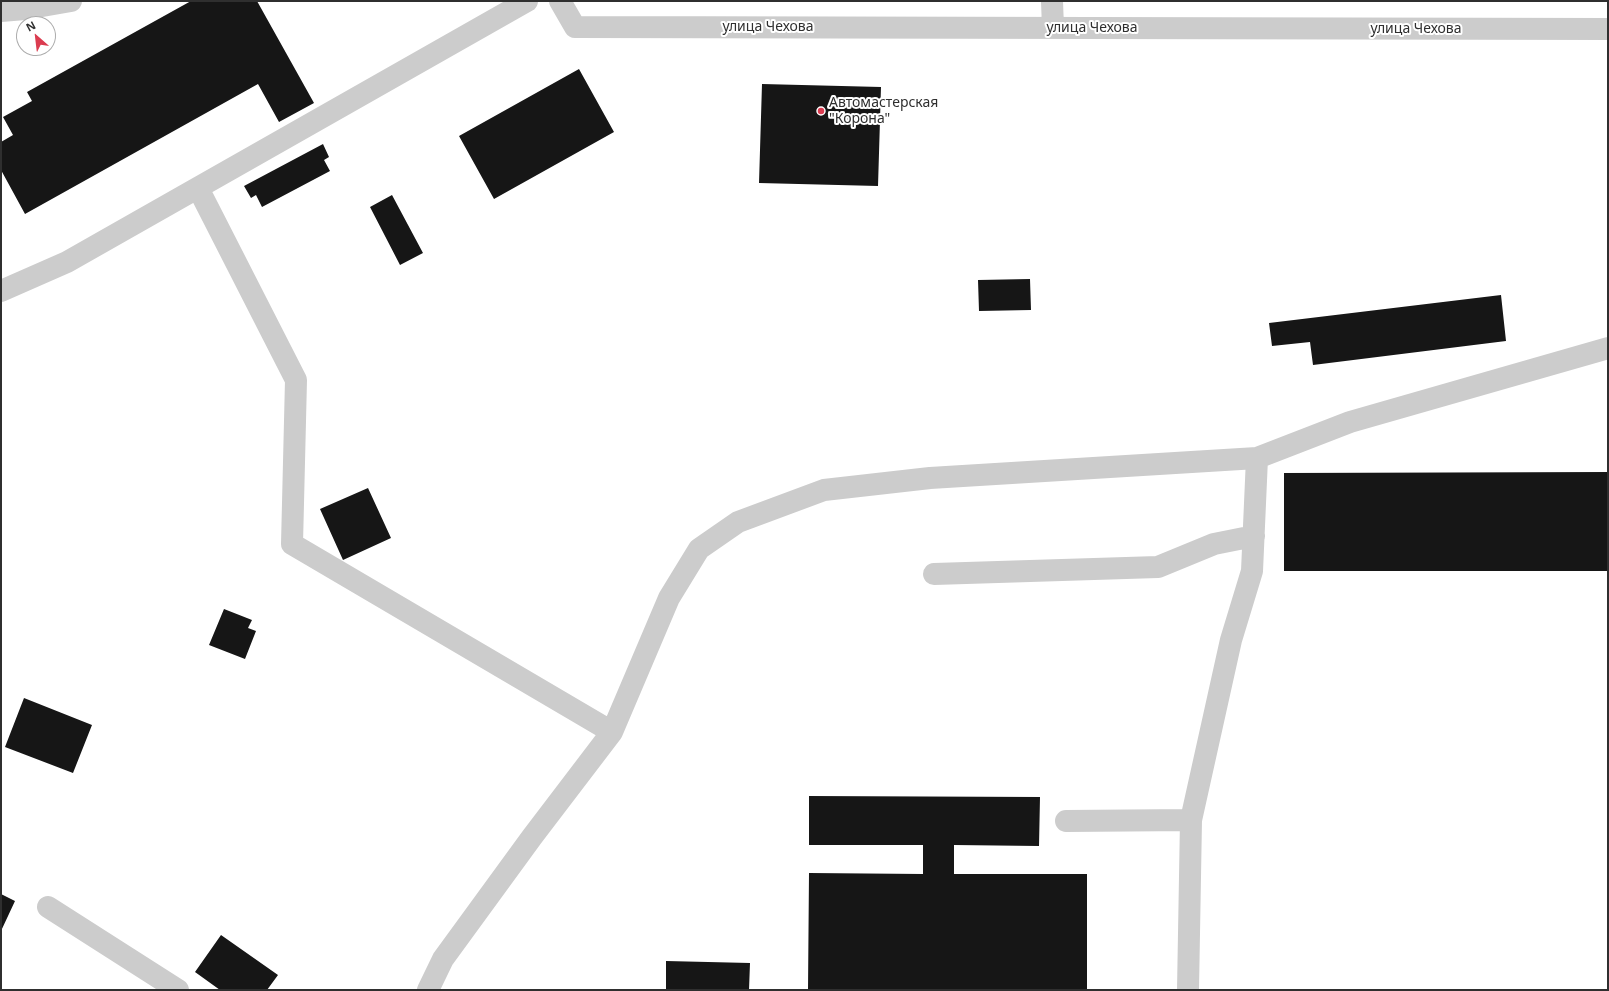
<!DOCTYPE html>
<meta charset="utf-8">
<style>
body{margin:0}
#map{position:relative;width:1609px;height:991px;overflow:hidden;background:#fff;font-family:"Noto Sans",sans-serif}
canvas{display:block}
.frame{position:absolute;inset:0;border:2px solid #2f2f2f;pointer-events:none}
.north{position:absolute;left:16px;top:16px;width:40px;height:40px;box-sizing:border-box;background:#fff;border:1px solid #acacac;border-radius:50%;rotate:332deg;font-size:11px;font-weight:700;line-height:16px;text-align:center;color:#2f2f2f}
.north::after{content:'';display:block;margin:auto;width:14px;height:18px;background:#db3c50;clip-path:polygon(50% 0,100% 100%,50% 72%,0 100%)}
</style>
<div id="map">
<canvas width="1609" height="991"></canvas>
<div class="frame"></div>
<div class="north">N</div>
</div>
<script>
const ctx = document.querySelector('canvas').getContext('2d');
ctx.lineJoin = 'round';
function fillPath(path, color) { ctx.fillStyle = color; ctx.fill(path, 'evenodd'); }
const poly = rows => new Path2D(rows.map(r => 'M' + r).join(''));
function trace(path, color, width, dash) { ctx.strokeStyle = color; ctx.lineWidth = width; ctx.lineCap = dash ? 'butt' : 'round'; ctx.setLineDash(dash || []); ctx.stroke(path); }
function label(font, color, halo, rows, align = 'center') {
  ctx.font = font + ' "Noto Sans",sans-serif'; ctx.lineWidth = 4; ctx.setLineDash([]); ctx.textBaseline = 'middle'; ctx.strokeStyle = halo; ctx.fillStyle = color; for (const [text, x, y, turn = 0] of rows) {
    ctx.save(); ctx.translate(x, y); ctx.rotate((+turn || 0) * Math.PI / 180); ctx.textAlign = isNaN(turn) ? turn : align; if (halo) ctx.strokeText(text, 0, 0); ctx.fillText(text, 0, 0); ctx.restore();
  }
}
fillPath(poly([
 [191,1,257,1,314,103,279,122,258,84,25,214,1,170,1,142,13,135,3,117,32,101,27,92],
 [579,69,614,132,494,199,459,136],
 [762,84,881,87,878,186,759,183],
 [323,144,329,157,324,160,330,171,262,207,256,195,251,198,244,186],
 [392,195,423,253,400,265,370,207],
 [1030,279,1031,310,979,311,978,280],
 [1501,295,1506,341,1313,365,1310,342,1272,346,1269,323],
 [1608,472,1608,571,1284,571,1284,473],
 [368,488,391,538,343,560,320,509],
 [224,609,252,620,248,628,256,631,245,659,209,645],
 [24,698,92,725,73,773,5,747],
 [809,796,1040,797,1039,846,954,845,954,874,1087,874,1087,990,808,990,809,873,923,874,923,845,809,845],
 [1,894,15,901,1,931],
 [221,935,278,975,267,990,220,990,195,972],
 [666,961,750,963,749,990,666,990]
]), '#161616');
trace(poly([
 [560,1,575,27,1608,29],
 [1052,1,1053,28],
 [1,11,25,9,71,1],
 [198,188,296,380,292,544,612,732],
 [1,291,67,262,527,1],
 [934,574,1158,567,1214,544,1254,536],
 [1066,821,1191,820],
 [48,907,178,990],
 [428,990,443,959,532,837,612,732,669,598,699,549,738,522,824,490,930,478,1257,458,1350,422,1608,348],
 [1188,990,1191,820,1231,640,1252,571,1257,458]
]), '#ccc', 22);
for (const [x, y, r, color] of [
 [821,111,4,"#db3c50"]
]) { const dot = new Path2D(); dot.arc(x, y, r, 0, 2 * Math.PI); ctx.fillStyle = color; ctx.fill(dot); trace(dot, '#fff', 1.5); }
label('14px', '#2f2f2f', '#fff', [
 ["улица Чехова",768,27],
 ["улица Чехова",1092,28],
 ["улица Чехова",1416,29]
]);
label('14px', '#2f2f2f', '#fff', [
 ["Автомастерская",829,103],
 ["\"Корона\"",829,119]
], 'left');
</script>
